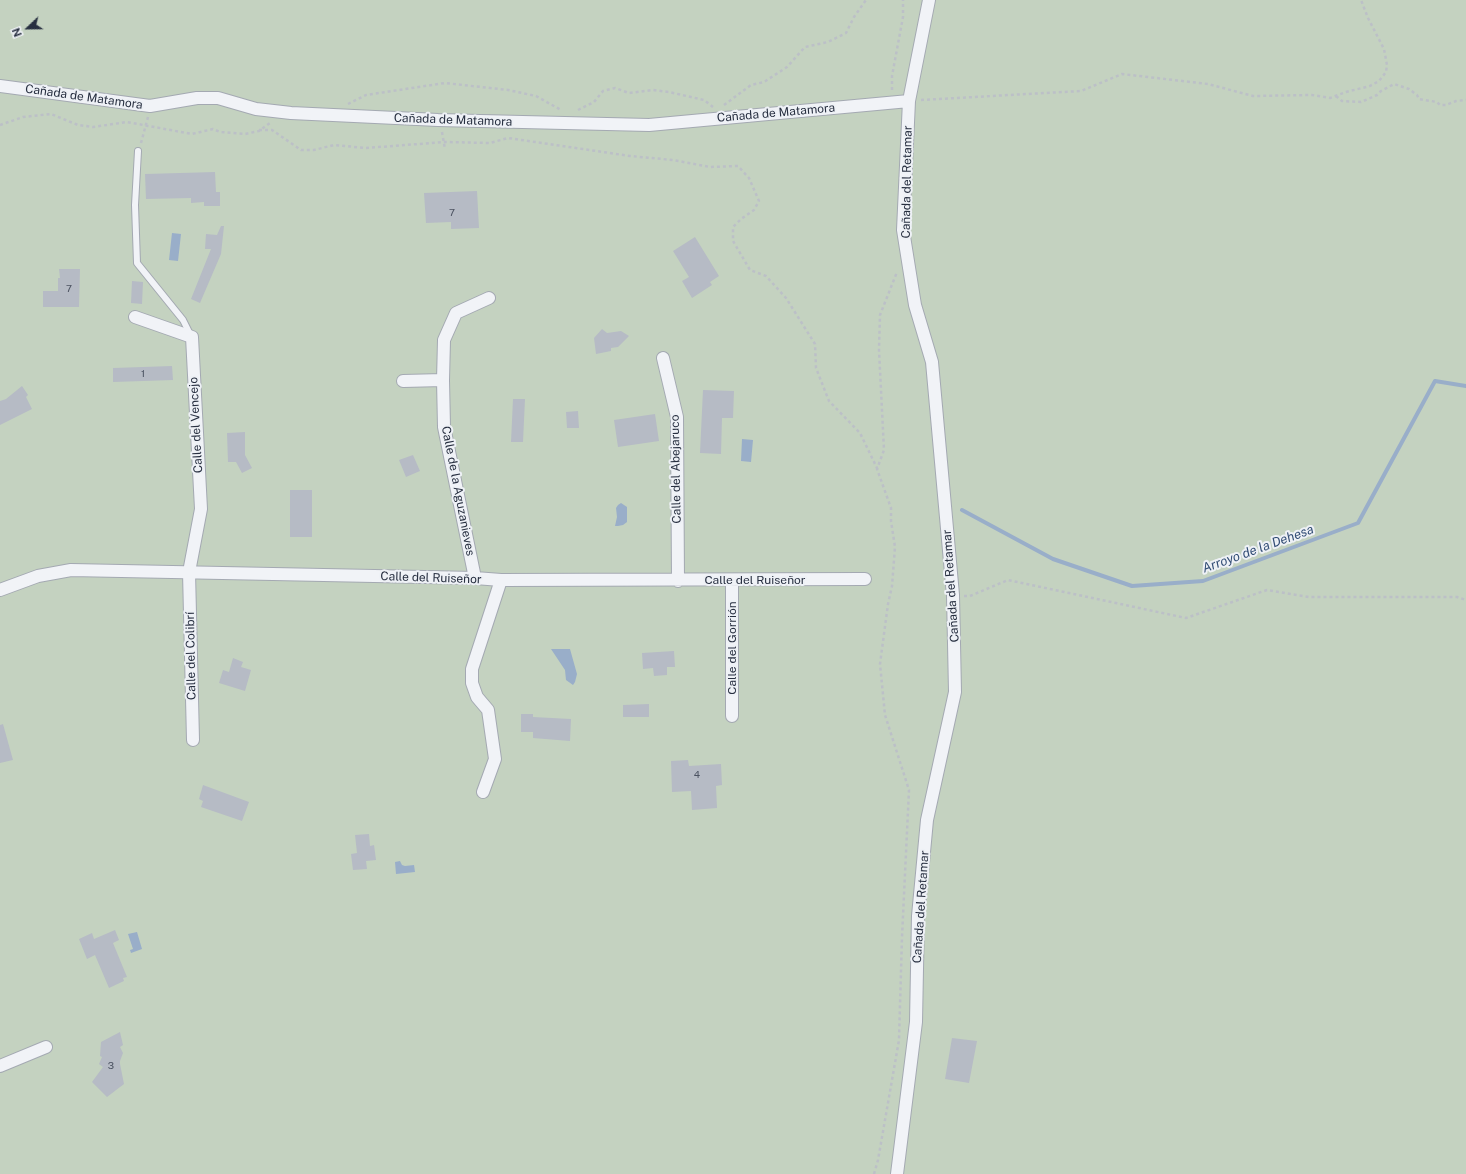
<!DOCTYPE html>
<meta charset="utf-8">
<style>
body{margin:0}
#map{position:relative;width:1466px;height:1174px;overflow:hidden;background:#dfe2e8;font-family:"Public Sans",sans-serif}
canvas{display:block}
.north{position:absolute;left:8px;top:8px;width:40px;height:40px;-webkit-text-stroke:3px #eef1f6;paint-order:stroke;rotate:248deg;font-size:11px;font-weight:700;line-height:16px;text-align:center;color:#272f40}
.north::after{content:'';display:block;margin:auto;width:14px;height:18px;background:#272f40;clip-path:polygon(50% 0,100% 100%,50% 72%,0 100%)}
</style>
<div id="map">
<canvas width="1466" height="1174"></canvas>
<div class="north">N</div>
</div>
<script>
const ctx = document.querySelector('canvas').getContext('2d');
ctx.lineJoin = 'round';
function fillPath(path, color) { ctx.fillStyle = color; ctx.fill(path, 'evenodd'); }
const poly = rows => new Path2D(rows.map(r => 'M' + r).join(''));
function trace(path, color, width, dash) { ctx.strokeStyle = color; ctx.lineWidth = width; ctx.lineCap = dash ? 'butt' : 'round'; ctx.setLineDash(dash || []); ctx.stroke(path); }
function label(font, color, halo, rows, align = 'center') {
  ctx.font = font + ' "Public Sans",sans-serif'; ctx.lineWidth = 4; ctx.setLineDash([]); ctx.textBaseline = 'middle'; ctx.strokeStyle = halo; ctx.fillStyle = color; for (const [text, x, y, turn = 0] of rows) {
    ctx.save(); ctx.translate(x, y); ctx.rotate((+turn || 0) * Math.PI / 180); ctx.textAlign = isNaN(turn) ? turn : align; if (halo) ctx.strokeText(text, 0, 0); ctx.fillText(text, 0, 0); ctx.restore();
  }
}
fillPath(poly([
 [0,0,1466,0,1466,1174,0,1174]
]), '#c4d2c0');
fillPath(poly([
 [172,233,181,234,178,261,169,260],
 [742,439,753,440,751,462,741,461],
 [621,503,627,507,627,522,623,525,618,526,615,526,617,517,616,508,618,505],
 [551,649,570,649,577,674,575,682,573,685,566,680,565,670],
 [400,861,402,865,405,866,414,865,415,872,396,874,395,862],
 [137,932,142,949,131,953,130,950,133,949,128,934]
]), '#99aec9');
trace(poly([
 [962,510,1053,559,1132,586,1203,581,1358,523,1435,381,1466,386]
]), '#99aec9', 4);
fillPath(poly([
 [215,172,216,192,220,192,220,206,204,206,204,202,191,203,191,198,146,199,145,174],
 [477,191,479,228,451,229,451,222,426,223,424,193],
 [221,226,224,226,221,254,200,303,191,299,211,249,205,249,206,234,217,235],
 [695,237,719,276,710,282,712,285,692,298,682,281,689,277,673,251],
 [59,269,80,269,79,307,43,307,43,291,58,291,58,278,60,278],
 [132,281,143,282,142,304,131,303],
 [602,329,607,333,621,331,629,336,618,347,611,348,611,351,596,354,594,338],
 [172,366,173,380,113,382,113,368],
 [22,386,28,395,26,397,32,409,0,425,0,401,6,399],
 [703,390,734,391,733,418,722,418,721,454,700,453],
 [513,399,525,399,523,442,511,442],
 [578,411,579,428,567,428,566,412],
 [655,414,659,441,618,447,614,420],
 [245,432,245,455,252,468,242,473,236,462,228,462,227,433],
 [413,455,420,471,406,477,399,460],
 [290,490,312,490,312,537,290,537],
 [674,651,675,667,667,667,667,675,654,676,653,668,643,669,642,653],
 [233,658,243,662,241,667,251,670,245,691,219,683,223,670,229,672],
 [649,704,649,717,623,717,623,705],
 [521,714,533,714,533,717,571,719,570,741,533,738,533,732,521,732],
 [3,724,13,760,0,763,0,725],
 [688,760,689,766,721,764,722,785,716,786,717,808,692,810,691,791,672,792,671,761],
 [203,785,249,802,242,821,201,807,203,801,199,799],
 [369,834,370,846,374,845,376,860,366,861,367,869,353,870,351,854,357,853,355,835],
 [115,930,119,940,113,943,127,977,123,978,124,981,109,988,95,955,87,959,79,939,92,933,94,939],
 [120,1032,123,1045,120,1047,123,1053,120,1061,120,1064,124,1084,107,1097,92,1082,103,1067,99,1064,102,1057,100,1056,101,1042],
 [952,1038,977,1041,969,1083,945,1079]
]), '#b6bbc5');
const lane = poly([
 [138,151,135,205,137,263,183,320,191,336]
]);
const street = poly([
 [0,86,150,106,197,98,218,98,256,109,291,113,438,120,649,125,909,101],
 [135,317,192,337,201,509,189,572,193,740],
 [663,358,677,417,678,581],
 [403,381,443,380],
 [475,578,444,427,443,380,444,340,456,313,489,298],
 [0,590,38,576,71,570,475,578,501,580,865,579],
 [732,716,732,580],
 [483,792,495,759,488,710,477,697,472,683,472,669,501,580],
 [0,1066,46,1047],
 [897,1174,916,1022,918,916,927,820,955,692,953,595,932,362,915,305,903,230,909,101,929,0]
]);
trace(lane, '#a4a9b2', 8);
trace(street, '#a4a9b2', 14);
trace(poly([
 [892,90,892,76,903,17,903,0],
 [1336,96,1342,101,1361,102,1377,95,1381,91,1394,84,1409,89,1417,95,1419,99,1437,102,1440,105,1446,105,1456,101,1466,100],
 [921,100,1081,91,1122,74,1208,84,1253,96,1312,95,1330,98,1346,92,1370,86,1379,81,1386,72,1387,65,1384,49,1368,18,1361,0],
 [348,104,366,95,445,83,508,90,536,96,561,110],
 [724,105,751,85,764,82,787,67,805,47,828,42,846,33,854,17,866,0],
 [578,110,594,102,603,91,615,88,629,93,653,90,669,92,704,100,713,107],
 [0,125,23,117,51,114,78,125,93,127,127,122,192,134,213,129,220,132,245,134,259,131,270,123],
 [259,130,272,130,301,150,314,150,334,145,366,148,445,142,490,143,508,138,630,156,673,160,710,167,738,166,749,178,759,201,754,210,741,219,733,227,733,241,750,270,766,276,786,298,815,344,816,368,829,401,860,433,877,468],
 [442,132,445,149],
 [141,143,148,117],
 [964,596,970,596,1008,580,1186,618,1267,590,1309,597,1457,597,1466,600],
 [874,1174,878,1160,899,1040,902,937,909,790,885,715,880,664,888,604,892,586,895,547,891,521,891,508,877,469,884,450,879,350,880,315,897,272]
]), '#bcc0c7', 2.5, [3, 3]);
trace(lane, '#f1f3f7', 6);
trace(street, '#f1f3f7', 12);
label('10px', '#4b5261', null, [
 ["7",452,213],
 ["7",69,289],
 ["1",143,374],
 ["4",697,775],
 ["3",111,1066]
]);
label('12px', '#272f40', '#eef1f6', [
 ["Cañada de Matamora",84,97,8],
 ["Cañada de Matamora",776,113,-5],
 ["Cañada de Matamora",453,120,2],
 ["Cañada del Retamar",907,182,-89],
 ["Calle del Vencejo",196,425,-93],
 ["Calle del Abejaruco",676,469,-91],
 ["Calle de la Aguzanieves",458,491,79],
 ["Calle del Ruiseñor",431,578,2],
 ["Calle del Ruiseñor",755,580],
 ["Cañada del Retamar",951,586,-94],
 ["Calle del Gorrión",732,648,-90],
 ["Calle del Colibrí",191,656,-91],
 ["Cañada del Retamar",921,907,-86]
]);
label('italic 13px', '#314c74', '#eef1f6', [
 ["Arroyo de la Dehesa",1258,549,-20]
]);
</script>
